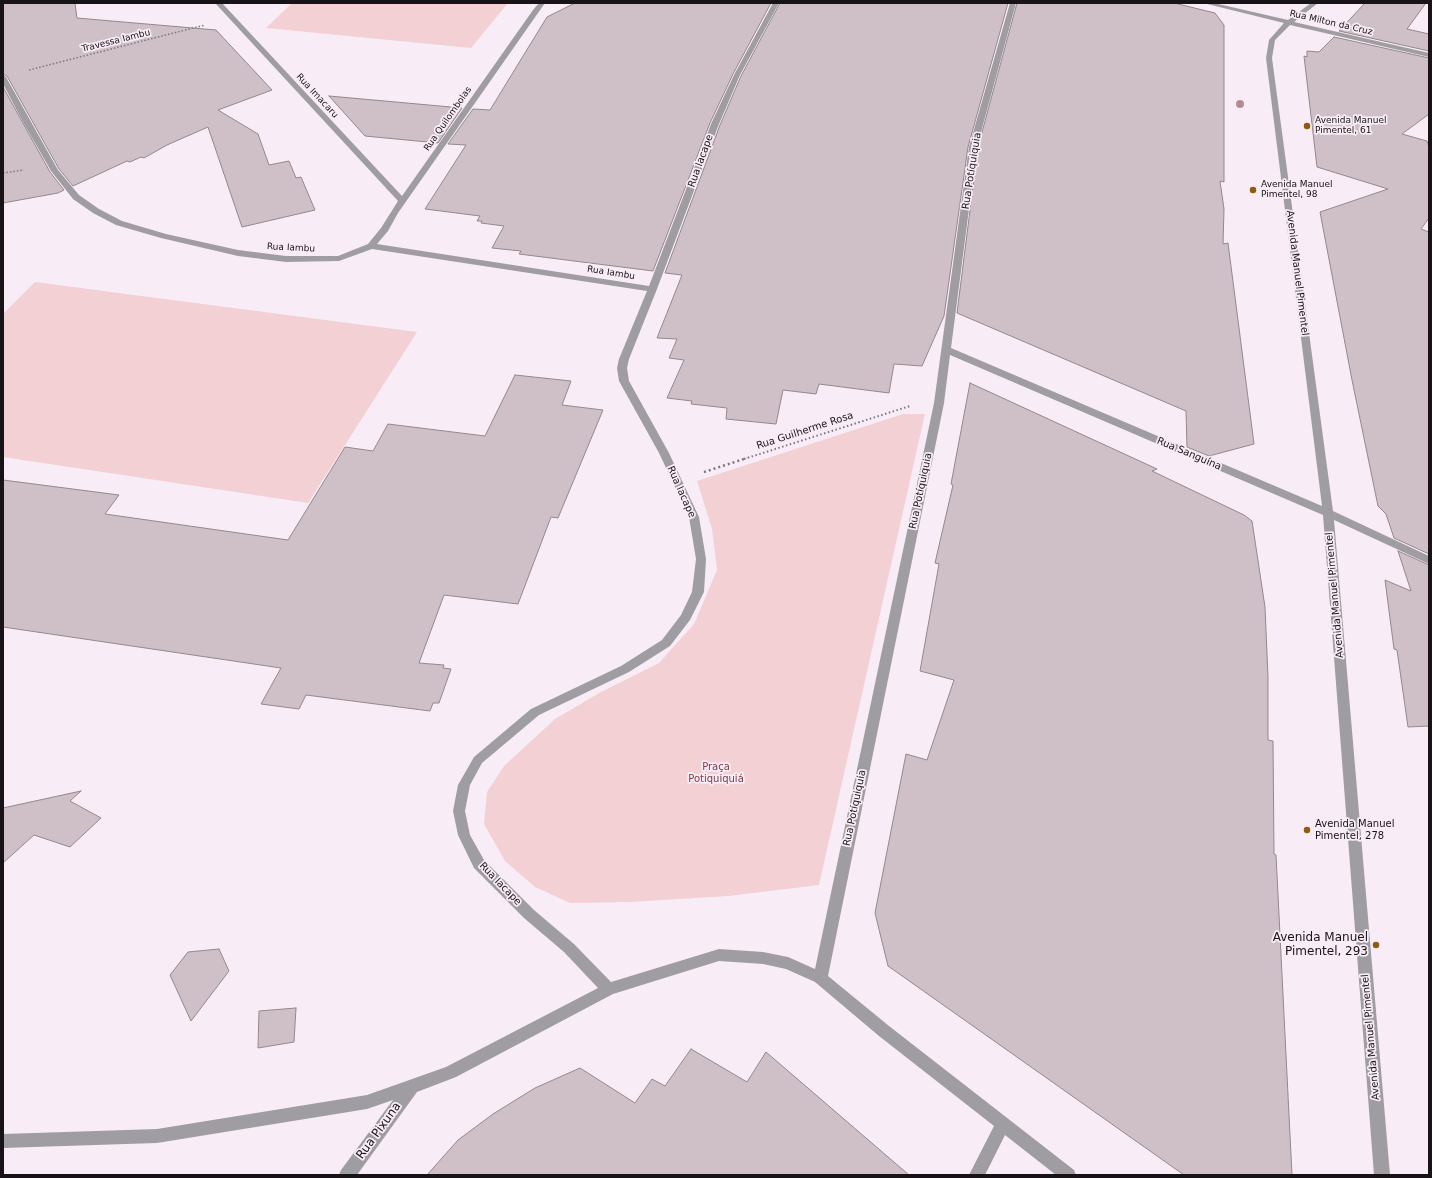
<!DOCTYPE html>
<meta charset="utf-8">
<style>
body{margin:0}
#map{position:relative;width:1432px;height:1178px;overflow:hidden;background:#f8edf6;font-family:"DejaVu Sans",sans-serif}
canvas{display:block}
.frame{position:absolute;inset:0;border:4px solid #171316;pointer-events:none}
</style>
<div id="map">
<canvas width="1432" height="1178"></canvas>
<div class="frame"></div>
</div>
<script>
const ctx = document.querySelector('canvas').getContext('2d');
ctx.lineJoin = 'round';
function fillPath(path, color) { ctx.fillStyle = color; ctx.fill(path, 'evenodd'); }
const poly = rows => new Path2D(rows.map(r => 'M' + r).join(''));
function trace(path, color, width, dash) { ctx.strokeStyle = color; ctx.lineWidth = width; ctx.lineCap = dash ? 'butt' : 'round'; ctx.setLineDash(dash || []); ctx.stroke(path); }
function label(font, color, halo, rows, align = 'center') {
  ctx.font = font + ' "DejaVu Sans",sans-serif'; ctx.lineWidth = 3.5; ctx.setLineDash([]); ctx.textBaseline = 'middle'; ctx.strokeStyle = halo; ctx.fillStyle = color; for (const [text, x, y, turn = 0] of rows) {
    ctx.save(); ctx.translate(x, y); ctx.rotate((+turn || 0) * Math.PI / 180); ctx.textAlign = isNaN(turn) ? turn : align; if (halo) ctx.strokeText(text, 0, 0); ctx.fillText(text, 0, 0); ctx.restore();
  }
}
fillPath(poly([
 [292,3,508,3,471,48,266,28],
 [35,282,417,332,308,503,3,457,3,314],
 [903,414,925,414,819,885,728,896,630,902,570,903,535,887,505,861,484,824,487,792,504,766,555,719,601,692,659,663,694,624,717,570,712,529,697,481]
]), '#f3d0d4');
const building = poly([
 [3,3,75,3,77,18,216,30,272,90,218,110,258,134,269,165,289,161,296,178,301,177,315,210,242,227,208,127,167,145,144,158,141,157,130,162,127,161,73,186,59,169,7,76,3,74,3,3],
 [575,3,771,3,733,74,710,123,653,271,519,254,521,251,492,248,504,226,481,223,482,221,477,221,480,216,425,209,466,145,448,144,473,109,490,110,547,17,575,3],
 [780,3,1008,3,968,147,944,316,922,366,894,364,889,393,819,384,816,394,783,390,776,424,726,419,727,408,691,404,692,401,667,398,684,360,669,358,677,339,657,338,682,275,665,273,720,125,741,76,780,3],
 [1017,3,1174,3,1215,13,1224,25,1224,182,1220,181,1224,209,1223,244,1228,243,1254,444,1209,456,1187,447,1186,411,957,313,978,147,1017,3],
 [1365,3,1426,3,1407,29,1429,34,1429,51,1339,31,1365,3],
 [1334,37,1429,58,1429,114,1402,134,1427,141,1429,147,1429,218,1421,229,1429,232,1429,554,1394,538,1386,514,1378,506,1352,380,1320,212,1388,189,1317,167,1304,56,1307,57,1307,51,1319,52,1334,37],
 [3,87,50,172,64,190,58,193,3,203,3,87],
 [329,96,462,108,438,143,365,136,329,96],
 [515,375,571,381,562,405,603,410,558,518,551,517,518,604,444,595,419,663,444,665,443,668,451,669,439,703,433,703,430,711,306,695,299,709,261,704,281,668,3,627,3,480,119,495,105,514,288,540,345,447,373,451,388,424,485,436,515,375],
 [970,383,1157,469,1152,471,1244,515,1252,521,1265,607,1268,677,1268,740,1273,741,1274,854,1276,855,1292,1175,1184,1175,888,966,875,913,906,754,927,760,954,680,920,671,939,564,935,563,953,485,951,484,970,383],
 [1398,551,1429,565,1429,726,1408,727,1397,650,1394,649,1385,580,1411,591,1398,551],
 [81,791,70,801,101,818,70,847,34,835,3,863,3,808,81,791],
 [219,949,229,971,191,1021,170,975,188,952,219,949],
 [296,1008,294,1042,258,1048,259,1011,296,1008],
 [691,1049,747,1082,766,1052,909,1175,427,1175,458,1140,493,1114,535,1088,580,1068,635,1103,652,1079,665,1086,691,1049]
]);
fillPath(building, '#cec0c6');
trace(building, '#94878c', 1);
trace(poly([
 [29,70,205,25],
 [3,173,24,170]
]), '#7d767c', 1.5, [1.5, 2]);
trace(poly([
 [744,459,910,406]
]), '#7d767c', 2, [1.5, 2.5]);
trace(poly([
 [704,472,747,458]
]), '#7d767c', 2.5, [2, 3]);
fillPath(poly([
 [215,3,222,3,402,196,533,10,539,3,545,3,398,213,388,231,377,244,649,286,711,124,734,75,773,3,779,3,740,75,719,124,657,289,629,359,627,368,629,381,669,453,699,517,706,559,704,592,690,620,670,646,629,672,539,715,482,763,470,785,465,811,470,835,484,860,534,910,574,944,611,982,719,949,763,952,788,957,815,969,934,403,969,147,1010,3,1016,3,977,147,951,348,1322,506,1266,58,1269,40,1284,23,1203,3,1214,3,1288,20,1311,3,1318,3,1294,22,1429,53,1429,57,1290,25,1275,40,1272,58,1333,511,1429,556,1429,564,1334,520,1390,1175,1374,1175,1323,515,950,355,944,403,828,976,889,1026,1074,1170,1076,1175,1056,1175,1005,1135,985,1175,969,1175,994,1126,879,1036,815,982,786,969,763,964,719,961,613,994,456,1077,417,1092,357,1175,339,1175,341,1170,393,1100,367,1109,157,1143,3,1148,3,1134,157,1129,367,1095,446,1067,598,988,564,952,524,918,474,868,458,835,453,811,458,785,474,757,531,709,621,666,662,640,681,615,692,592,696,559,689,517,659,453,619,381,617,368,619,359,647,291,372,249,339,261,286,262,238,256,161,238,116,225,93,213,73,199,51,171,23,122,3,84,3,75,6,77,58,170,79,195,99,209,122,221,166,234,238,250,286,256,338,256,368,244,381,228,398,201,215,3]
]), '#a09da2');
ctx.fillStyle = '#b38b95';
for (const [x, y] of [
 [1240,104]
]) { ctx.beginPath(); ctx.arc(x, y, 4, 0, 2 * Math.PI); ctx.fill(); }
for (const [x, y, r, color] of [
 [1307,126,4,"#8f5a0c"],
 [1253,190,4,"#8f5a0c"],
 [1307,830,4,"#8f5a0c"],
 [1376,945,4,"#8f5a0c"]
]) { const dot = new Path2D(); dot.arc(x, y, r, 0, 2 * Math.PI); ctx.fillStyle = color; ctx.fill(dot); trace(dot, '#f8edf6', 1.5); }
label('9px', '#171316', '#f8edf6', [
 ["Rua Milton da Cruz",1331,23,13],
 ["Travessa Iambu",116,41,-14],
 ["Rua Imacaru",317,96,47],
 ["Rua Quilombolas",448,119,-55],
 ["Rua Iambu",291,248,3],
 ["Rua Iambu",611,273,9]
]);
label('9px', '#171316', '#f8edf6', [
 ["Avenida Manuel",1315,121],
 ["Pimentel, 61",1315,131],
 ["Avenida Manuel",1261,185],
 ["Pimentel, 98",1261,195]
], 'left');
label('10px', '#171316', '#f8edf6', [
 ["Rua Iacape",701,161,-70],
 ["Rua Potíquiquia",972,171,-81],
 ["Avenida Manuel Pimentel",1297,273,83],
 ["Rua Guilherme Rosa",805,431,-18],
 ["Rua Sanguína",1189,454,23],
 ["Rua Potíquiquia",921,491,-78],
 ["Rua Iacape",681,492,66],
 ["Avenida Manuel Pimentel",1335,595,-95],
 ["Rua Potíquiquia",855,808,-78],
 ["Rua Iacape",500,884,46],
 ["Avenida Manuel Pimentel",1371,1037,-95]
]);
label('10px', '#7a3b46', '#f8edf6', [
 ["Praça",716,767],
 ["Potiquiquiá",716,779]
]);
label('10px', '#171316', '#f8edf6', [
 ["Avenida Manuel",1315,824],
 ["Pimentel, 278",1315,836]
], 'left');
label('12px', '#171316', '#f8edf6', [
 ["Avenida Manuel",1368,938],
 ["Pimentel, 293",1368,952]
], 'right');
label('12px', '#171316', '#f8edf6', [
 ["Rua Pixuna",379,1131,-54]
]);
</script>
